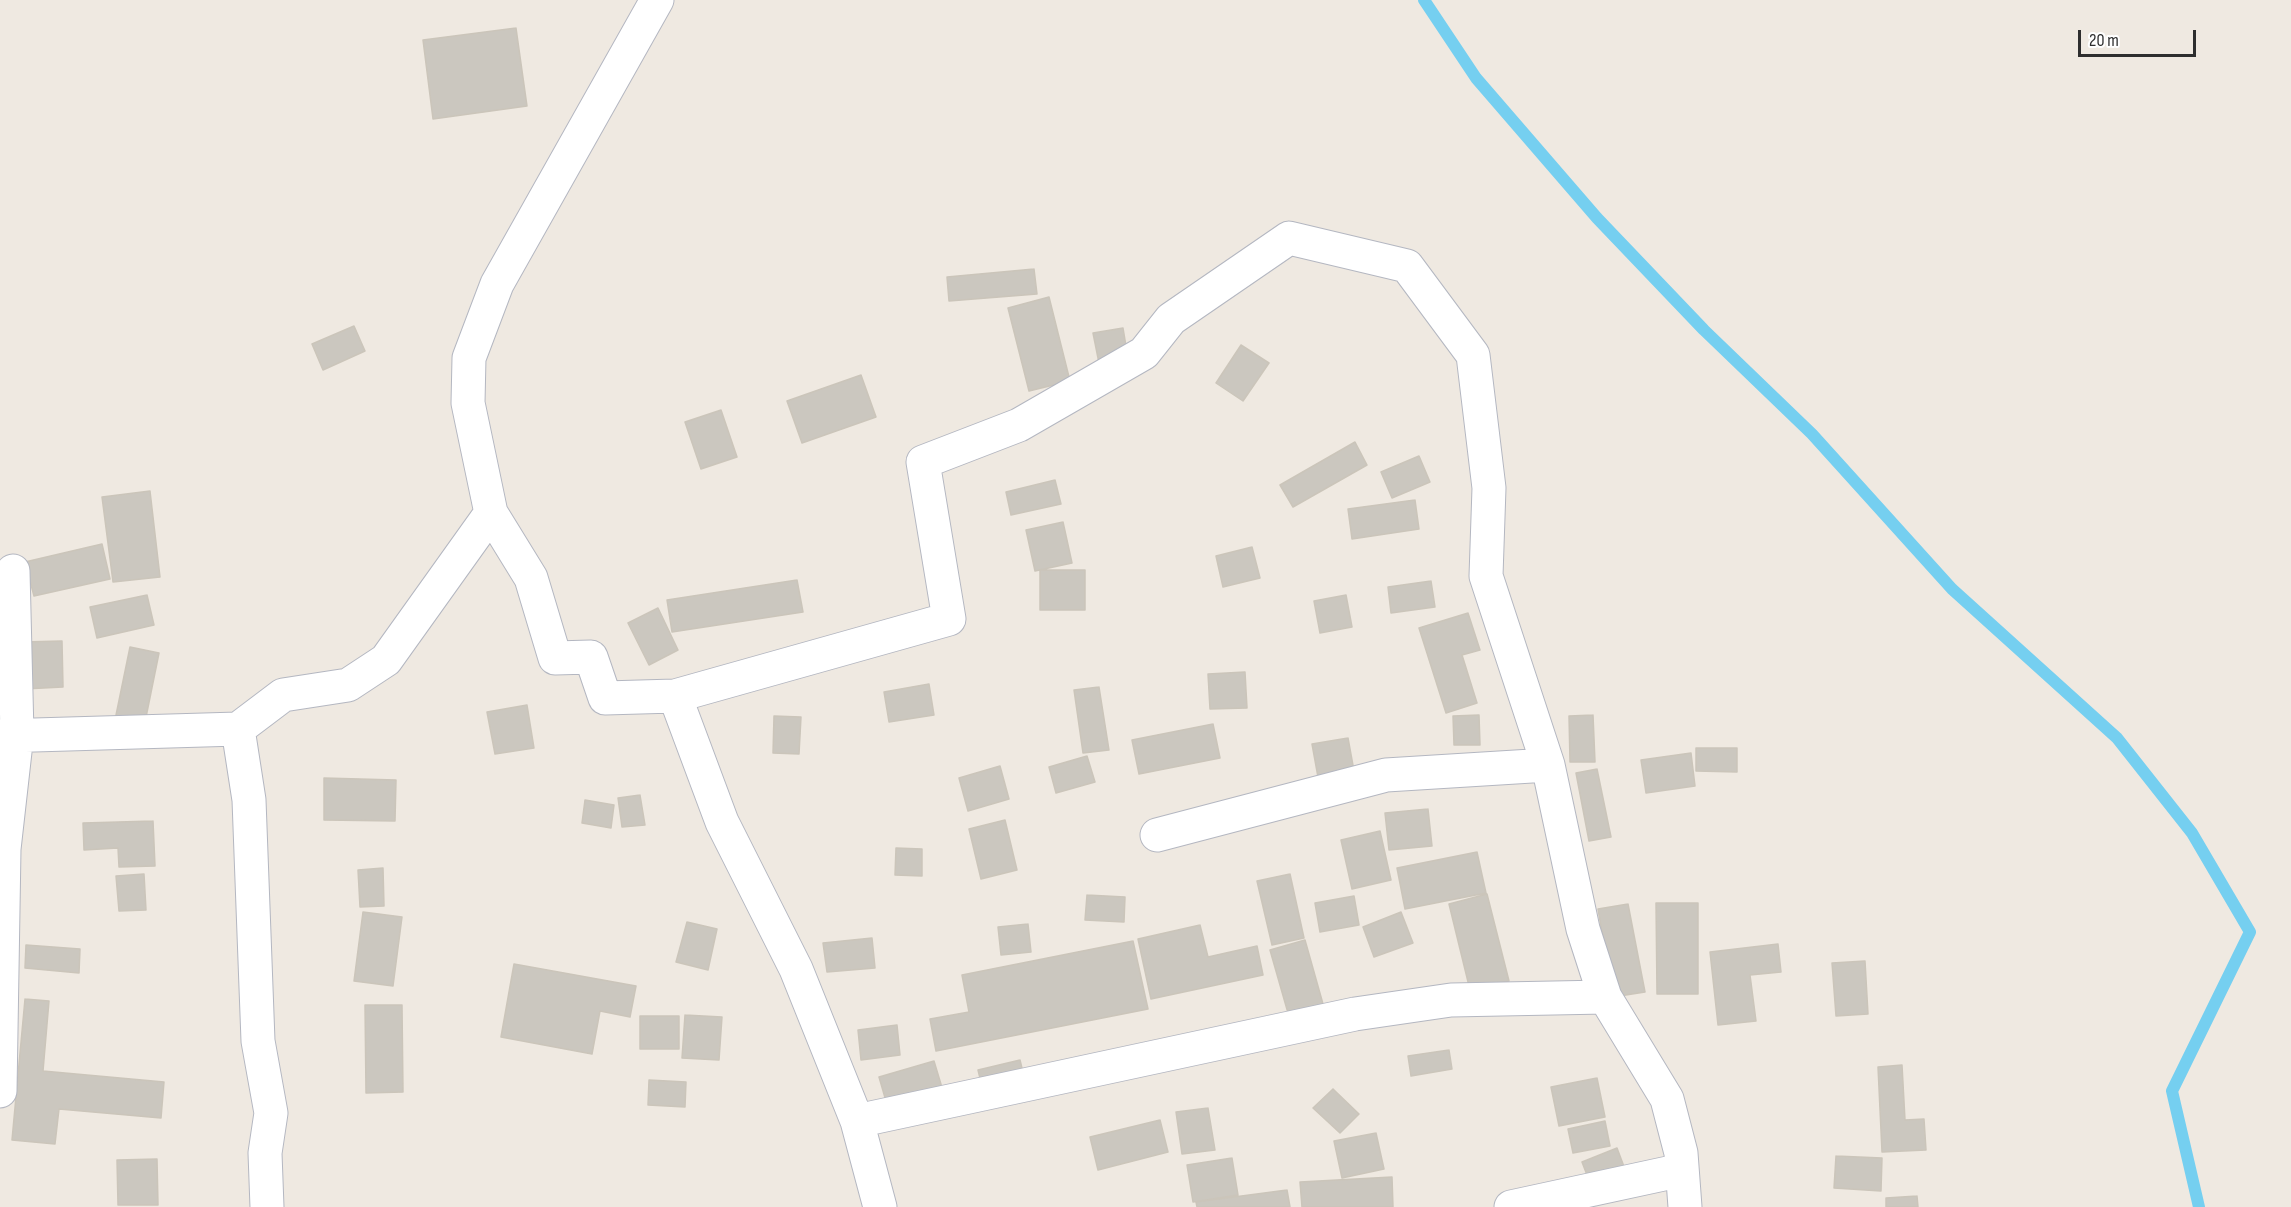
<!DOCTYPE html>
<style>
body{margin:0}
#map{position:relative;width:2291px;height:1207px;overflow:hidden;background:#efe9e1;font-family:"Sofia Sans Condensed",sans-serif}
canvas{display:block}
.scale{position:absolute;left:2078px;top:30px;width:118px;height:27px;box-sizing:border-box;border:3px solid #2e2e2e;border-top:0;padding-left:8px;font-size:18px;line-height:21px;white-space:nowrap;color:#2e2e2e;-webkit-text-stroke:4px #fff;paint-order:stroke}
</style>
<div id="map">
<canvas width="2291" height="1207"></canvas>
<div class="scale">20 m</div>
</div>
<script>
const ctx = document.querySelector('canvas').getContext('2d');
ctx.lineJoin = 'round';
const poly = rows => new Path2D(rows.map(r => 'M' + r).join(''));
function trace(path, color, width, dash) { ctx.strokeStyle = color; ctx.lineWidth = width; ctx.lineCap = dash ? 'butt' : 'round'; ctx.setLineDash(dash || []); ctx.stroke(path); }
function fillPath(path, color) { ctx.fillStyle = color; ctx.fill(path, 'evenodd'); }
trace(poly([
 [1424,0,1476,78,1597,218,1704,330,1812,434,1952,589,2117,738,2192,833,2250,932,2172,1091,2199,1207]
]), '#75cff0', 12);
const building = poly([
 [516,28,527,106,433,119,423,40,516,28],
 [1034,269,1037,294,949,301,947,277,1034,269],
 [1049,297,1070,381,1029,391,1008,308,1049,297],
 [354,326,365,351,323,370,312,344,354,326],
 [1123,328,1128,358,1099,363,1093,333,1123,328],
 [1241,345,1269,363,1243,401,1216,383,1241,345],
 [861,375,876,417,802,443,787,401,861,375],
 [721,410,737,457,701,469,685,422,721,410],
 [1355,442,1367,465,1293,507,1280,485,1355,442],
 [1419,456,1430,482,1392,498,1381,472,1419,456],
 [1055,480,1061,504,1011,515,1006,492,1055,480],
 [150,491,160,577,113,582,102,497,150,491],
 [1415,500,1419,529,1352,539,1348,509,1415,500],
 [1063,522,1072,563,1035,571,1026,530,1063,522],
 [102,544,110,579,34,596,25,562,102,544],
 [1252,547,1260,578,1223,587,1216,556,1252,547],
 [1040,570,1085,570,1085,610,1040,610,1040,570],
 [797,580,803,612,672,632,667,600,797,580],
 [1431,581,1435,607,1391,613,1388,587,1431,581],
 [147,595,154,625,97,638,90,607,147,595],
 [1346,595,1352,627,1320,633,1314,601,1346,595],
 [658,608,678,650,649,665,628,623,658,608],
 [1468,613,1480,650,1462,655,1477,703,1446,713,1419,628,1468,613],
 [62,641,63,687,24,689,22,642,62,641],
 [130,647,159,653,144,727,115,720,130,647],
 [1245,672,1247,708,1210,709,1208,674,1245,672],
 [929,684,934,715,889,722,884,692,929,684],
 [1099,687,1109,750,1083,753,1074,690,1099,687],
 [527,705,534,748,495,754,487,712,527,705],
 [1479,715,1480,745,1454,745,1453,716,1479,715],
 [1593,715,1595,762,1570,762,1569,716,1593,715],
 [774,716,801,717,799,754,773,753,774,716],
 [1213,724,1220,758,1139,774,1132,740,1213,724],
 [1348,738,1354,771,1318,777,1312,744,1348,738],
 [1696,748,1737,748,1737,772,1696,771,1696,748],
 [1691,753,1695,786,1646,793,1641,760,1691,753],
 [1087,756,1095,782,1056,793,1049,767,1087,756],
 [1000,766,1009,799,968,811,959,778,1000,766],
 [1597,769,1611,837,1589,841,1576,773,1597,769],
 [324,778,396,780,395,821,324,820,324,778],
 [640,795,645,825,622,827,618,798,640,795],
 [585,800,614,805,611,828,582,823,585,800],
 [1428,809,1432,846,1389,850,1385,813,1428,809],
 [1005,820,1017,870,981,879,969,829,1005,820],
 [153,821,155,866,119,867,118,848,84,850,83,823,153,821],
 [1380,831,1391,880,1352,889,1341,840,1380,831],
 [896,848,922,849,922,876,895,875,896,848],
 [1477,852,1486,893,1405,909,1397,868,1477,852],
 [383,868,384,906,360,907,358,870,383,868],
 [144,874,146,910,119,911,116,876,144,874],
 [1290,874,1304,938,1272,945,1257,881,1290,874],
 [1487,894,1509,981,1470,990,1449,904,1487,894],
 [1087,895,1125,897,1124,922,1085,920,1087,895],
 [1354,896,1359,925,1320,932,1315,903,1354,896],
 [1656,903,1698,903,1698,994,1657,994,1656,903],
 [1628,904,1645,992,1613,997,1598,909,1628,904],
 [363,912,402,917,393,986,354,981,363,912],
 [1401,912,1413,943,1374,957,1363,927,1401,912],
 [687,922,717,929,708,970,676,962,687,922],
 [1028,924,1031,952,1001,955,998,927,1028,924],
 [1200,925,1208,957,1257,946,1263,975,1151,999,1138,939,1200,925],
 [872,938,875,968,827,972,823,943,872,938],
 [1305,940,1323,1004,1288,1013,1270,950,1305,940],
 [1133,941,1148,1009,936,1051,930,1019,969,1012,962,975,1133,941],
 [1778,944,1781,972,1750,975,1756,1021,1718,1025,1710,952,1778,944],
 [26,945,80,949,79,973,25,968,26,945],
 [1865,961,1868,1014,1836,1016,1832,963,1865,961],
 [514,964,636,986,630,1017,600,1011,592,1054,501,1037,514,964],
 [25,999,49,1001,43,1071,164,1082,161,1118,59,1109,55,1144,12,1140,25,999],
 [365,1005,402,1005,403,1092,366,1093,365,1005],
 [685,1015,722,1017,719,1060,682,1058,685,1015],
 [640,1016,679,1016,679,1049,640,1049,640,1016],
 [897,1025,900,1055,861,1060,858,1030,897,1025],
 [1449,1050,1452,1069,1411,1076,1408,1056,1449,1050],
 [1020,1060,1028,1093,986,1103,978,1070,1020,1060],
 [934,1061,943,1091,888,1108,879,1077,934,1061],
 [1902,1065,1905,1120,1924,1119,1926,1150,1882,1152,1878,1067,1902,1065],
 [1597,1078,1605,1117,1559,1126,1551,1087,1597,1078],
 [649,1080,686,1082,685,1107,648,1105,649,1080],
 [1333,1089,1359,1114,1340,1133,1313,1108,1333,1089],
 [1208,1108,1215,1150,1182,1154,1176,1112,1208,1108],
 [1160,1120,1168,1152,1098,1170,1090,1137,1160,1120],
 [1605,1121,1610,1146,1573,1153,1568,1129,1605,1121],
 [1376,1133,1384,1169,1342,1178,1334,1141,1376,1133],
 [1617,1148,1632,1188,1597,1201,1582,1162,1617,1148],
 [1836,1156,1882,1158,1881,1191,1834,1188,1836,1156],
 [1232,1158,1238,1195,1193,1202,1187,1165,1232,1158],
 [157,1159,158,1205,118,1205,117,1160,157,1159],
 [1392,1177,1393,1207,1302,1207,1300,1182,1392,1177],
 [1287,1190,1290,1207,1197,1207,1196,1202,1287,1190],
 [1917,1196,1918,1207,1886,1207,1886,1198,1917,1196]
]);
fillPath(building, '#cbc7bf');
trace(building, '#cbc5ba', 1.5);
const minor = poly([
 [657,0,497,284,469,358,468,403,491,513,531,578,555,658,591,657,605,698,675,696],
 [0,736,238,729],
 [1157,835,1386,775,1548,765],
 [0,1091,4,849,17,734,13,571],
 [857,1121,1355,1014,1451,1000,1605,997],
 [267,1207,265,1153,271,1113,258,1041,249,800,238,729,283,695,348,685,386,660,491,513],
 [880,1207,857,1121,796,969,722,822,675,696,949,619,923,462,1019,425,1144,353,1171,319,1289,238,1407,266,1473,355,1489,488,1486,576,1548,765,1583,929,1605,997,1667,1099,1681,1153,1685,1207],
 [1511,1207,1682,1170]
]);
trace(minor, '#b4b7c1', 35);
trace(minor, '#fff', 33);
</script>
